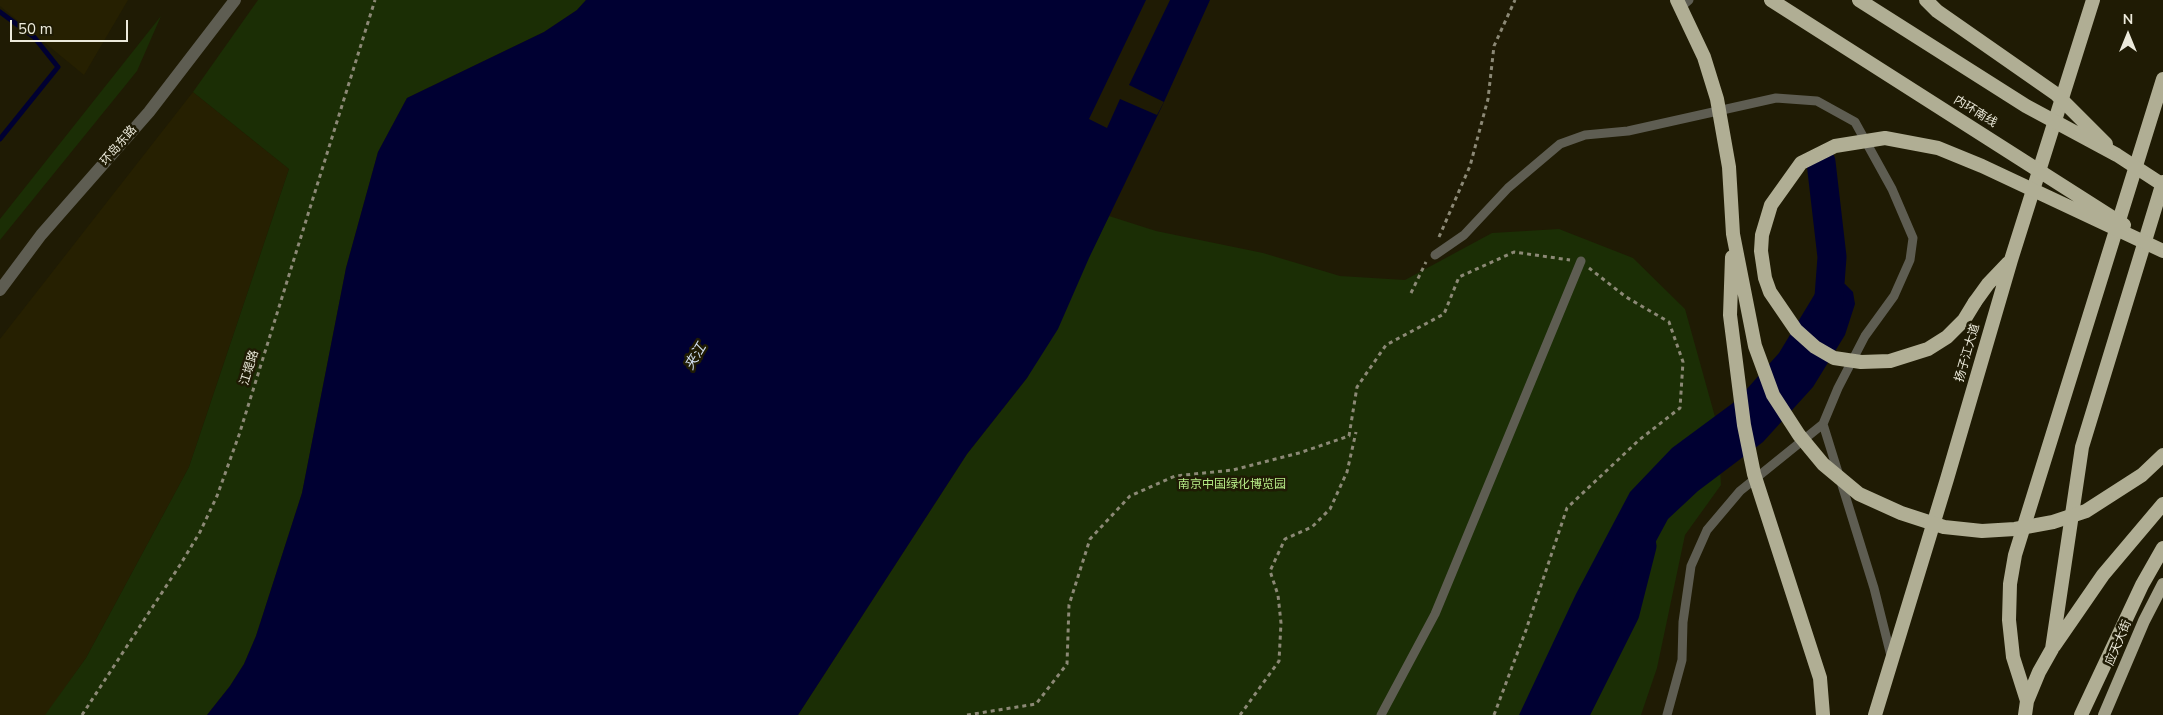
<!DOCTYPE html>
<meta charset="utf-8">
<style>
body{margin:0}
#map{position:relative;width:2163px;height:715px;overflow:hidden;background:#1f1b04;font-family:"Nunito Sans",sans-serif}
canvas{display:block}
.north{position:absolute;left:2103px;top:10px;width:50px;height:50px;-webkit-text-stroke:4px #1f1b04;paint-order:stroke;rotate:0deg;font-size:14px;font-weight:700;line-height:20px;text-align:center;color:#eceadb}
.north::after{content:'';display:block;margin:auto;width:18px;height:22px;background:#eceadb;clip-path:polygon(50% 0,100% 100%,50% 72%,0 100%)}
.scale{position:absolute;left:10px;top:20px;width:118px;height:22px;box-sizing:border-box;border:2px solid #eceadb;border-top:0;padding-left:6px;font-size:15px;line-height:18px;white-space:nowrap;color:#eceadb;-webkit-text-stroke:4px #1f1b04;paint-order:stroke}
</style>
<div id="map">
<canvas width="2163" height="715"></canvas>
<div class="north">N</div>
<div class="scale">50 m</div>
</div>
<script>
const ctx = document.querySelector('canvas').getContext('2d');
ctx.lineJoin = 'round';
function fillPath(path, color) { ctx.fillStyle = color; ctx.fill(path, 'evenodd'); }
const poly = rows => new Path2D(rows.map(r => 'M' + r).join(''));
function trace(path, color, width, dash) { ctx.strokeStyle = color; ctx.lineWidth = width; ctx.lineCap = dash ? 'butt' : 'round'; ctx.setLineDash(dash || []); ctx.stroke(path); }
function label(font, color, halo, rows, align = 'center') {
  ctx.font = font + ' "Nunito Sans","Noto Sans SC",sans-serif'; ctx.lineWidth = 5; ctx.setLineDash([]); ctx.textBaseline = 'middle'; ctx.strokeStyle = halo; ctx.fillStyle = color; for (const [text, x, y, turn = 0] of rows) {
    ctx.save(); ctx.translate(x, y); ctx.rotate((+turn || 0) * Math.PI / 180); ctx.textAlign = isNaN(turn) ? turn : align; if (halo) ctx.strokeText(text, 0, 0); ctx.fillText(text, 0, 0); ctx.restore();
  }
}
fillPath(poly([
 [0,0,128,0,84,75,0,6],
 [193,92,289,169,189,467,86,658,46,715,0,715,0,339]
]), '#262001');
fillPath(poly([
 [258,0,586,0,577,10,544,32,407,98,378,152,346,268,302,493,256,636,244,664,230,686,207,715,45,715,86,658,189,467,289,169,193,92],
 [161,16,137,71,0,240,0,219],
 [1109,216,1156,231,1263,253,1340,276,1405,280,1492,233,1559,229,1633,258,1685,309,1717,424,1721,485,1685,535,1657,668,1641,715,798,715,967,454,1027,378]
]), '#1b2e05');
fillPath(poly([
 [586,0,1210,0,1164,102,1089,258,1058,329,1027,378,967,454,798,715,207,715,230,686,244,664,256,636,302,493,346,268,378,152,407,98,544,32,577,10],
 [1829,281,1845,284,1853,292,1855,304,1845,335,1813,387,1763,442,1698,491,1668,519,1614,619,1570,715,1519,715,1576,594,1630,492,1672,448,1737,400,1779,353,1816,292]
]), '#000032');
fillPath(poly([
 [1146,0,1170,0,1129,85,1164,102,1157,115,1120,99,1107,128,1089,119]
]), '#1f1b04');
trace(poly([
 [0,12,34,37,58,67,0,139]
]), '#000032', 5);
trace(poly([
 [1821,162,1832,257,1828,310,1825,318],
 [1574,715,1625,613,1642,546]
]), '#000032', 29);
trace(poly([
 [1439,237,1470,166,1488,99,1494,46,1515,0],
 [1411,293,1426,262],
 [82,715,180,565,200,532,217,496,239,435,375,0],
 [967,715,1036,704,1067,664,1069,605,1090,539,1130,496,1175,476,1233,470,1299,453,1349,436,1357,387,1386,345,1444,314,1459,277,1514,252,1570,260],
 [1240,715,1279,661,1281,623,1278,595,1270,571,1285,539,1312,527,1330,509,1347,472,1356,432],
 [1494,715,1526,630,1567,508,1639,440,1680,408,1683,362,1669,322,1626,297,1589,268]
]), '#8c8976', 3, [4, 4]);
trace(poly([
 [1682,6,1689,0],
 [1435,255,1464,235,1508,188,1560,144,1585,135,1628,131,1776,98,1817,101,1855,122,1892,189,1913,238,1910,260,1894,296,1865,336,1838,388,1823,424,1740,491,1707,530,1691,566,1683,622,1682,660,1667,715],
 [1823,424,1874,588,1891,656],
 [1381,715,1435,614,1581,261]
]), '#5e5d52', 9);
trace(poly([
 [0,290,41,235,149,112,235,0]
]), '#5e5d52', 12);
trace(poly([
 [2104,715,2144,621,2163,584]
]), '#a3a189', 12);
trace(poly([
 [1975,302,1988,284,2008,263],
 [2054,646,2103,575,2163,504],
 [2027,701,2013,657,2009,620,2010,584,2015,555,2163,79],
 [1875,715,1947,479,2011,260,2093,0],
 [2025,715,2027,701,2039,672,2052,649,2082,447,2163,182],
 [2081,715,2142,585,2163,548]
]), '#b0ae94', 14);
trace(poly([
 [1677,0,1704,57,1717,99,1729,167,1733,234,1755,346,1773,395,1799,435,1823,464,1859,494,1901,513,1944,527,1982,531,2015,529,2053,522,2086,511,2142,475,2163,455],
 [1771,0,2124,225],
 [1859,0,2026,106,2117,155,2163,185],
 [1926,0,1937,11,2056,94,2106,144],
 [1732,257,1730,315,1744,425,1754,474,1820,678,1823,715],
 [1975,302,1964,320,1947,337,1928,349,1890,361,1861,362,1834,358,1815,347,1796,330,1770,292,1765,278,1761,251,1762,235,1771,205,1801,163,1835,146,1885,138,1938,148,1982,166,2163,251]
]), '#b0ae94', 14);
label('12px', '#eceadb', '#1f1b04', [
 ["内环南线",1975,112,32],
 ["环岛东路",119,146,-49],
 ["扬子江大道",1968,353,-74],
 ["江堤路",250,368,-73],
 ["应天大街",2119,643,-67]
]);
label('12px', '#b5ea86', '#1f1b04', [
 ["南京中国绿化博览园",1232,485]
]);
label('italic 14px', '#cfdcee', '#1f1b04', [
 ["夹江",696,357,-59]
]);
</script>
